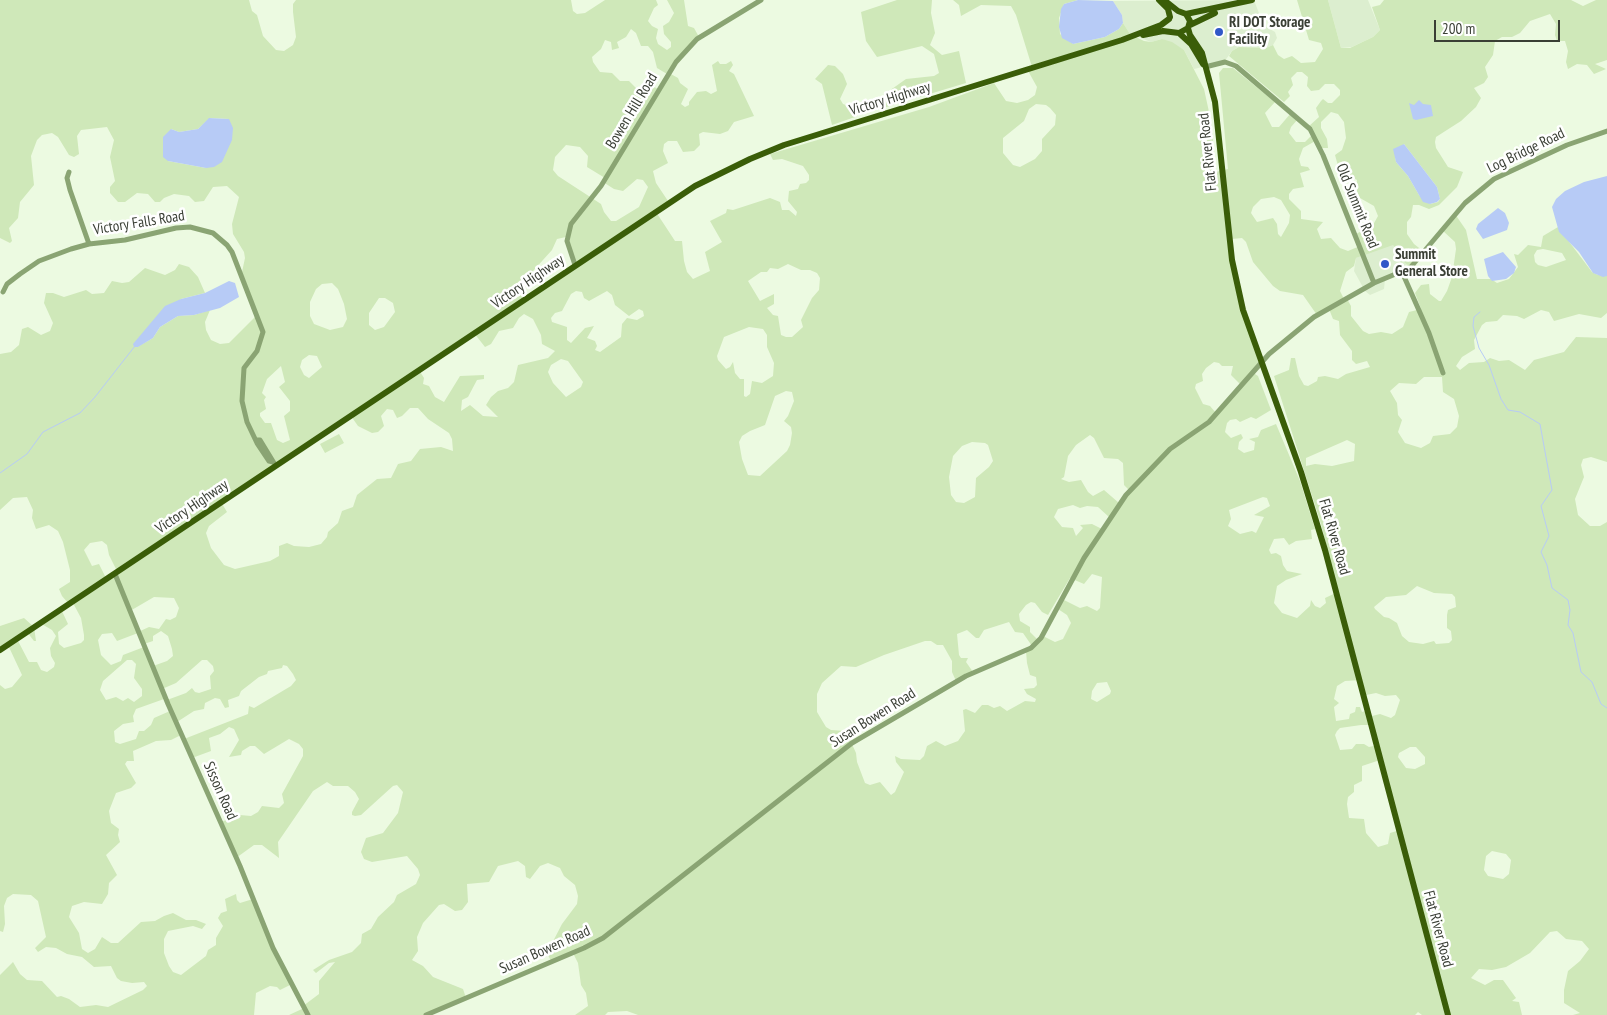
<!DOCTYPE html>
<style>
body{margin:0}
#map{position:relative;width:1607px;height:1015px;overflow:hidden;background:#ecfae1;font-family:"PT Sans Narrow",sans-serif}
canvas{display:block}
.scale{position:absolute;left:1434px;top:20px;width:126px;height:22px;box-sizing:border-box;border:2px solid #3a3f35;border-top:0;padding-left:6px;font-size:15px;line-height:18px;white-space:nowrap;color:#3a3f35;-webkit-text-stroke:4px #fff;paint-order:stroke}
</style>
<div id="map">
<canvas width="1607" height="1015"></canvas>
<div class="scale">200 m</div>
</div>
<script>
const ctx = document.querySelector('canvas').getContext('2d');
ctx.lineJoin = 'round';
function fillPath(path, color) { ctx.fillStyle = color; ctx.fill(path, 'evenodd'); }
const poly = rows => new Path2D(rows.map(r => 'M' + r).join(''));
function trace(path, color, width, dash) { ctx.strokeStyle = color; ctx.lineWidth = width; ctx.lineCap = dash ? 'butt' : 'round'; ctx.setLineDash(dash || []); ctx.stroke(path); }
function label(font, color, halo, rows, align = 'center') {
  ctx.font = font + ' "PT Sans Narrow",sans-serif'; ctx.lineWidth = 5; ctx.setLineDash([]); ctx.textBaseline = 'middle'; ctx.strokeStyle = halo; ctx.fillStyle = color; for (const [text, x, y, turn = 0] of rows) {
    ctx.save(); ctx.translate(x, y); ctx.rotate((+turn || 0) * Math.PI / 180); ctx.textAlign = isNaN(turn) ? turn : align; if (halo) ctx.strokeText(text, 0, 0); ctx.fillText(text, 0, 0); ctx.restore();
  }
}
fillPath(poly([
 [1254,0,1260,16,1258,19,1261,24,1275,32,1277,38,1273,45,1266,48,1239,47,1232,51,1224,62,1194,69,1184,50,1162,39,1151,42,1130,34,1123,23,1122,15,1113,1],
 [1328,0,1368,0,1380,30,1373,37,1352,47,1341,48],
 [1388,245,1393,245,1401,260,1409,266,1385,279,1384,289,1370,295,1365,291,1354,271,1356,258]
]), '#dceecf');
fillPath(poly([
 [0,0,249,0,252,11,257,15,263,36,276,50,284,51,293,45,296,37,293,12,293,4,296,0,571,0,573,11,577,14,585,13,605,0,656,0,658,5,654,8,648,21,652,26,658,29,656,38,658,44,667,50,671,47,671,42,664,34,663,26,669,22,674,13,667,0,684,0,688,26,694,28,699,37,669,73,678,78,680,83,688,89,681,104,685,107,689,105,689,102,697,92,706,91,711,94,717,91,712,65,718,61,720,64,726,64,731,61,733,65,729,71,734,74,754,116,734,122,728,131,720,134,703,132,699,134,700,145,694,151,683,152,677,141,668,141,664,144,663,151,668,163,653,171,656,183,668,201,656,212,675,241,682,241,684,261,687,272,693,279,710,271,705,252,722,242,710,221,726,213,727,209,733,210,770,198,780,202,782,210,789,210,796,216,797,212,788,201,789,191,798,189,800,184,806,183,809,180,809,175,803,166,782,159,773,160,770,154,929,107,994,83,1006,101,1017,103,1028,100,1035,95,1037,87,1027,69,1083,56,1032,67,1016,15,1011,6,981,5,961,16,959,5,953,0,1078,0,1064,4,1059,18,1060,34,1073,44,1105,37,1119,29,1123,23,1130,34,1144,41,1151,42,1162,39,1172,42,1184,50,1204,89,1211,121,1216,172,1228,169,1219,73,1223,68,1233,68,1275,102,1265,113,1272,127,1279,127,1291,113,1298,119,1291,127,1289,133,1296,142,1305,142,1313,134,1308,127,1319,117,1316,108,1321,101,1323,99,1328,103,1332,103,1340,95,1340,90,1334,84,1325,84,1319,90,1311,91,1307,86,1308,77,1302,72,1297,72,1291,78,1293,85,1288,92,1290,96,1284,102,1229,56,1232,51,1239,47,1266,48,1273,45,1278,55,1284,59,1292,56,1301,63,1315,62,1323,49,1321,43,1309,40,1297,0,1328,0,1341,48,1350,48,1373,37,1380,30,1372,7,1380,5,1384,0,1571,0,1583,6,1596,0,1607,0,1607,60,1595,64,1606,69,1594,74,1587,65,1577,64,1568,69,1566,62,1568,51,1565,41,1557,41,1555,35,1556,24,1550,14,1530,21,1520,33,1512,37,1502,37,1495,41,1493,55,1485,67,1488,77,1484,83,1474,88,1481,98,1476,107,1461,121,1436,137,1435,142,1436,148,1448,167,1463,172,1457,187,1439,205,1429,209,1419,205,1413,205,1411,217,1407,222,1407,234,1414,244,1423,251,1409,266,1401,260,1393,245,1356,258,1354,266,1346,272,1340,291,1344,299,1347,299,1351,306,1351,316,1363,331,1369,334,1381,332,1392,334,1403,327,1409,312,1421,309,1415,293,1421,285,1429,284,1430,294,1439,301,1441,301,1447,291,1452,277,1456,249,1455,242,1442,230,1455,214,1466,230,1477,279,1491,279,1497,283,1509,279,1518,267,1514,254,1518,255,1528,245,1541,247,1543,236,1558,227,1592,272,1598,275,1607,275,1607,313,1601,318,1579,314,1554,321,1549,312,1541,310,1524,319,1517,316,1503,315,1497,321,1486,322,1482,325,1474,340,1475,349,1462,357,1456,366,1460,370,1469,363,1484,362,1490,358,1499,361,1509,360,1525,370,1534,360,1564,352,1576,337,1607,338,1607,462,1591,457,1583,459,1581,465,1584,477,1575,499,1578,515,1590,526,1600,526,1607,522,1607,1015,1573,1015,1580,1013,1564,1003,1564,990,1568,971,1580,961,1589,949,1582,941,1566,939,1557,931,1550,932,1530,953,1506,967,1492,970,1479,969,1471,978,1485,985,1494,980,1503,980,1516,998,1512,1001,1519,1002,1522,1015,1422,1015,1418,1012,1415,1015,638,1015,627,1011,608,1012,605,1015,575,1015,588,1006,586,993,581,985,578,963,573,953,551,961,547,953,562,924,577,904,578,896,575,885,564,876,560,868,548,863,540,866,530,879,526,877,525,866,518,861,498,866,489,882,467,884,468,902,462,910,455,911,444,904,439,905,423,923,417,937,418,951,412,960,423,966,433,977,463,989,466,998,425,1015,289,1015,302,1009,303,1006,319,994,319,981,335,962,329,963,316,973,313,970,329,960,352,952,361,943,362,934,371,929,378,917,394,902,397,895,416,884,420,875,418,869,407,856,372,862,364,859,361,852,366,838,383,833,398,813,403,792,397,785,393,786,361,815,355,816,352,815,352,812,359,799,355,792,348,786,333,786,327,782,313,791,278,842,279,858,262,845,254,845,236,858,221,822,240,815,251,816,258,812,262,806,279,808,284,803,282,794,303,756,303,749,299,744,289,739,264,754,255,746,250,746,242,751,241,755,229,757,239,740,234,729,229,727,220,734,209,738,211,751,192,758,184,739,248,714,249,706,254,708,291,686,296,680,293,674,287,666,283,665,282,668,268,671,267,674,259,677,241,691,239,696,228,700,229,707,225,708,220,699,215,698,205,703,204,709,194,711,177,722,181,735,171,740,156,741,133,751,134,761,127,761,125,764,136,783,131,788,116,793,109,811,111,823,119,829,118,835,120,842,106,855,117,875,109,883,108,894,102,904,84,902,72,906,69,917,79,933,82,949,88,953,95,949,102,937,111,943,118,943,141,922,155,921,164,916,173,913,186,920,196,920,206,924,202,929,193,926,168,931,164,939,164,953,169,966,173,972,181,975,206,956,208,950,216,945,216,938,223,926,218,918,221,913,227,911,225,899,236,894,237,900,240,903,253,899,290,985,280,990,277,987,270,986,256,993,254,1015,0,1015,0,975,13,962,20,974,27,980,42,981,57,997,61,996,69,999,80,1007,96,1005,108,1007,143,990,147,986,144,982,132,983,121,981,117,978,111,966,94,967,82,957,67,954,56,948,46,947,38,952,35,948,46,937,38,901,31,895,13,894,7,898,4,906,5,924,3,932,0,931,0,685,5,689,12,687,22,675,8,645,0,650,0,626,24,618,34,627,36,641,34,641,27,632,17,639,29,662,37,662,41,670,47,672,54,667,55,663,51,656,50,648,56,636,52,630,40,623,61,609,68,624,58,632,59,644,64,648,81,643,84,640,84,635,81,618,73,603,68,603,62,596,59,589,70,582,70,570,63,542,58,531,49,525,36,529,32,518,33,510,27,497,13,498,0,510,0,354,11,352,19,345,22,329,28,327,41,335,50,331,53,323,44,303,46,293,53,293,64,297,86,290,92,294,104,293,112,281,122,283,129,282,145,268,165,275,175,270,179,264,189,267,198,277,205,293,181,299,137,347,153,338,160,327,178,316,194,315,210,310,205,322,206,330,211,340,220,344,229,343,258,314,242,272,245,258,244,252,233,234,232,224,239,197,227,186,213,187,204,201,195,202,189,196,174,194,164,198,160,202,155,202,148,194,137,193,125,202,118,202,110,193,110,187,115,181,110,157,114,140,107,127,81,130,77,136,79,154,74,157,69,155,58,137,52,133,42,135,37,140,31,156,34,185,20,202,18,218,9,228,12,241,10,243,0,238],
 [631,29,636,33,641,46,648,46,653,52,657,68,667,74,658,89,649,84,643,90,638,90,629,81,620,81,612,73,600,72,593,62,592,57,601,49,605,40,611,42,612,50,619,48,617,42,626,37],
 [1036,104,1046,105,1050,108,1056,115,1055,125,1042,139,1042,151,1035,159,1020,167,1013,165,1003,153,1003,138,1024,121,1029,109],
 [1331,112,1338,114,1344,122,1346,138,1342,150,1335,155,1340,173,1344,172,1357,180,1357,192,1360,198,1374,206,1378,216,1373,225,1356,234,1360,246,1348,251,1340,248,1331,238,1321,239,1317,229,1323,222,1301,219,1301,211,1289,199,1289,194,1293,189,1304,187,1300,173,1310,170,1308,167,1301,166,1299,159,1303,148,1317,140,1321,148,1328,148,1327,139,1321,128,1321,122],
 [210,118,229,119,206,168,168,161,171,129,179,132,198,129],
 [1404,144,1437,187,1440,199,1438,202,1430,204,1419,195,1408,176,1396,162,1395,156],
 [566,145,580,147,588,156,587,167,605,178,603,182,614,189,623,191,637,179,643,180,648,187,639,207,616,221,611,221,604,212,601,204,558,176,553,170,555,157],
 [1274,197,1281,200,1290,215,1289,223,1281,237,1278,234,1277,224,1273,218,1257,222,1251,213,1253,207,1261,199],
 [566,237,573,266,523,299,518,290,524,281,552,250,557,239],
 [1242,238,1246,242,1253,262,1273,286,1280,291,1303,295,1317,315,1329,309,1333,319,1339,321,1340,335,1352,351,1352,360,1356,364,1367,361,1370,367,1346,374,1338,379,1325,376,1318,377,1317,381,1308,386,1304,385,1299,376,1295,358,1291,358,1289,370,1274,376,1321,524,1338,592,1325,598,1326,603,1320,608,1315,606,1311,600,1310,606,1297,618,1282,613,1274,603,1277,586,1286,580,1302,574,1287,571,1283,565,1281,556,1276,553,1271,554,1269,550,1274,539,1284,538,1289,545,1296,541,1312,539,1311,530,1315,529,1300,481,1276,424,1261,430,1258,437,1249,439,1255,442,1254,450,1244,453,1238,449,1239,442,1243,438,1241,434,1231,438,1225,432,1227,423,1230,420,1236,419,1240,422,1251,417,1256,419,1271,410,1258,376,1255,374,1262,363,1245,310,1232,251,1232,239],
 [1543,249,1562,253,1566,260,1546,267,1538,265,1535,262,1534,255,1537,250],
 [788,264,801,270,810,270,817,273,820,278,819,290,812,298,801,320,803,327,792,337,786,337,781,335,778,316,773,315,767,308,774,304,774,294,760,301,748,281,761,272,767,272,770,268,778,269],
 [332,283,338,289,344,304,347,319,343,327,330,330,314,324,310,316,310,302,316,289,322,284],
 [576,291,582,292,584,298,589,301,607,291,612,295,615,305,629,316,639,309,643,311,644,316,637,320,627,318,622,324,621,337,600,352,595,350,597,346,595,341,587,338,594,326,585,328,571,343,567,340,567,327,552,322,551,318,555,313,562,311,571,294],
 [379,298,385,298,393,303,395,312,384,327,375,330,369,325,369,313],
 [524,314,533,319,541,335,542,344,555,351,548,358,518,365,514,382,508,388,498,391,491,397,486,405,498,417,483,416,470,405,461,411,462,400,468,397,477,380,484,379,484,375,460,376,444,402,435,397,429,386,423,384,424,378,419,370,474,333,485,347,491,344,499,331,513,328,519,318],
 [749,327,763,329,767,335,767,347,774,363,773,376,762,383,752,381,750,394,746,397,744,396,744,379,740,379,735,373,733,362,730,367,726,369,718,360,717,356,724,337],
 [309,355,317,356,322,367,309,378,304,375,300,367,302,360],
 [561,359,568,361,583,382,581,387,566,397,553,383,548,372,551,365],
 [1214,362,1219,363,1222,366,1233,366,1231,375,1241,385,1216,413,1210,406,1203,404,1195,388,1196,384,1203,381,1202,374,1206,368],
 [281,366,285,382,279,387,290,401,290,411,284,416,290,440,283,443,277,440,271,423,265,423,260,416,260,413,266,409,264,400,266,397,262,393,267,379],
 [1424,377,1442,377,1443,392,1454,399,1459,416,1457,427,1450,434,1433,436,1430,443,1421,448,1405,443,1398,432,1402,420,1398,415,1397,403,1390,391,1399,383,1416,384],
 [786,391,792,392,794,401,788,416,784,421,791,427,792,433,790,445,787,451,760,476,748,475,742,459,739,442,742,436,750,431,765,425,775,396],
 [410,408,418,408,428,419,449,433,452,439,453,451,441,447,420,449,411,461,398,464,391,478,377,479,357,495,353,507,342,511,338,523,328,532,327,537,321,544,309,547,294,546,287,543,279,546,279,556,270,561,235,569,224,565,211,548,206,533,209,526,227,512,221,502,351,416,358,426,372,433,378,432,384,426,381,416,387,409,393,410,397,418,402,416],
 [1090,435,1094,438,1104,458,1118,459,1123,463,1124,485,1129,490,1119,503,1104,490,1093,496,1088,492,1081,480,1069,482,1061,479,1064,477,1068,456,1076,445],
 [1347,440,1355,444,1354,461,1332,466,1315,464,1306,466,1306,458],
 [972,442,985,443,988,445,993,461,989,467,976,478,975,497,964,503,956,502,951,495,949,477,953,456,962,446],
 [1263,497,1267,498,1270,506,1254,515,1264,517,1256,533,1252,531,1240,534,1228,526,1231,519,1229,510],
 [1073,505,1080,508,1087,506,1098,507,1109,517,1102,529,1092,524,1080,525,1083,528,1076,536,1073,528,1062,527,1054,517,1058,509],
 [102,541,107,545,109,555,117,571,106,578,99,564,92,566,84,550,90,543],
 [1092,574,1102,577,1100,608,1097,611,1087,606,1080,608,1064,600,1058,609,1067,615,1071,623,1063,639,1055,642,1043,636,1038,640,1030,632,1030,627,1020,621,1019,614,1026,605,1031,602,1035,603,1042,612,1048,615,1070,578,1084,584],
 [1417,586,1434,593,1452,594,1455,597,1456,607,1448,610,1447,615,1447,628,1451,631,1452,640,1449,643,1436,644,1434,641,1423,644,1409,642,1402,636,1397,623,1389,618,1384,617,1375,609,1374,607,1386,597,1406,595],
 [154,597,174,598,179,608,176,617,170,620,166,619,159,629,149,627,138,632,130,611],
 [1009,622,1015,632,1023,633,1032,646,1026,651,1027,663,1030,675,1036,677,1037,685,1034,688,1024,689,1027,694,1036,699,1035,702,1025,701,1007,711,1000,706,994,708,988,705,982,705,975,713,966,709,963,710,965,731,958,741,945,746,936,741,927,746,924,756,920,760,901,759,895,756,896,762,904,772,895,792,891,795,880,782,870,785,865,783,857,762,856,753,846,731,831,730,826,727,817,712,817,694,822,683,841,666,856,667,884,655,925,641,931,641,937,645,943,645,952,661,952,672,956,681,973,672,966,662,968,658,961,658,959,655,957,634,967,630,976,638,979,638,984,630],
 [161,631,168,636,172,649,173,656,167,661,153,666,144,647,123,655,121,661,111,665,101,655,98,640,102,634,112,633,117,641,138,633,144,644,153,641,153,636],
 [127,660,132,660,136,664,134,678,142,689,142,696,134,702,128,698,123,701,116,697,106,700,100,690,103,681],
 [202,660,207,660,213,666,214,671,210,676,211,689,199,693,195,692,192,688,186,693,167,700,170,711,154,718,151,725,144,731,139,731,136,739,120,744,115,742,114,731,123,724,134,722,133,716,136,709,164,699,162,689,176,683],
 [1362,680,1366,695,1376,693,1385,696,1396,695,1400,700,1395,715,1391,718,1380,714,1372,716,1369,710,1362,712,1360,707,1356,707,1355,712,1350,714,1349,719,1336,721,1334,707,1339,703,1334,699,1337,686,1345,681],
 [1107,682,1111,691,1110,694,1097,702,1091,699,1092,691,1097,683],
 [1361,725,1373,725,1378,745,1369,747,1364,744,1356,744,1352,749,1340,750,1335,735,1337,731,1340,728],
 [1410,747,1416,747,1425,757,1425,764,1415,769,1406,768,1398,757,1399,753],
 [1383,759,1400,830,1390,833,1388,844,1378,847,1366,833,1364,819,1349,818,1347,804,1348,797,1354,792,1354,785,1362,781,1362,766],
 [1492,851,1506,854,1511,860,1509,874,1503,879,1488,876,1484,870,1486,856],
 [897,0,932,0,931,13,935,33,930,45,942,55,959,51,966,83,873,111,872,103,888,96,889,91,906,79,934,76,939,73,934,54,922,46,877,57,866,41,861,12],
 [828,65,835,66,843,74,847,84,840,99,843,104,852,107,855,117,832,125,822,84,815,79],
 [339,434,344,443,325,453,320,444]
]), '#cfe8b9');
fillPath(poly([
 [1078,0,1113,1,1122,15,1123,23,1119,29,1105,37,1073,44,1062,38,1059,27,1061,9,1064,4],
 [1419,100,1423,104,1431,105,1433,116,1416,120,1413,119,1409,103,1414,105],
 [209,118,229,119,233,128,232,140,222,162,214,167,206,168,168,161,163,157,163,137,171,129,179,132,198,129],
 [1404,144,1437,187,1440,199,1437,202,1430,204,1423,202,1408,176,1396,162,1393,149],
 [1607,176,1607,276,1603,277,1593,273,1579,252,1559,232,1552,207,1556,199,1565,191,1584,182],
 [1498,208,1505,213,1509,223,1507,230,1483,239,1476,229,1478,224],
 [1503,252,1516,267,1514,273,1506,279,1492,281,1488,276,1484,259],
 [229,281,235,283,239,297,220,308,194,315,178,316,160,327,153,338,138,347,134,347,133,344,165,306,181,299,205,293]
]), '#b7cbf6');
trace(poly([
 [1480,312,1474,317,1473,326,1479,348,1489,365,1501,399,1508,410,1520,412,1540,424,1552,490,1541,506,1549,536,1541,552,1547,565,1552,588,1568,600,1570,610,1568,625,1573,633,1581,672,1592,682,1601,704,1607,708],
 [0,473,27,454,43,432,80,413,95,397,135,346]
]), '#b7cbf6', 1);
trace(poly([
 [1205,67,1225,62,1236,66,1310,129,1323,155,1374,283],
 [69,172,67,178,70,190,89,244],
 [575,265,567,241,571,224,601,186,676,62,697,39,761,0],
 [1402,272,1429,333,1443,373],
 [3,292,7,284,20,274,39,261,71,249,89,244,125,240,176,228,190,227,213,233,227,245,232,252,263,332,257,351,244,368,242,401,247,422,257,443,269,461,273,462],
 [257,440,260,440,274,463],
 [115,574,168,704,240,866,273,948,308,1015],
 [426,1015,584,948,603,938,852,743,966,676,1031,648,1041,638,1084,558,1126,495,1170,449,1209,422,1269,354,1314,317,1374,283,1410,268,1465,203,1494,179,1567,145,1607,131]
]), '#8aa473', 5);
trace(poly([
 [1159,0,1168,9,1170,17],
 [1186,14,1252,0],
 [1190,25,1215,13],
 [1188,28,1190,35,1202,53,1215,102,1232,260,1243,310,1301,472,1325,550,1448,1015],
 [1179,33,1191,44,1203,64],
 [1143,35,1163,31,1179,33,1188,28,1190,21,1186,14,1178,11,1164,0],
 [0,650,695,186,750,159,784,145,1122,40,1161,25,1169,19]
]), '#3a5d08', 6);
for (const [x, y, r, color] of [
 [1219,32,5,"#3158c8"],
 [1385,264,5,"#3158c8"]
]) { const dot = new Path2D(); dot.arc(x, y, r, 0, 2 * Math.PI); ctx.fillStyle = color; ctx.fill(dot); trace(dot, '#fff', 2); }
label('bold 15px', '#3a3f35', '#fff', [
 ["RI DOT Storage",1229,23],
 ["Facility",1229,40],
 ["Summit",1395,255],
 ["General Store",1395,272]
], 'left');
label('15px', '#3a3f35', '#fff', [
 ["Victory Highway",890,99,-17],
 ["Bowen Hill Road",632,111,-59],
 ["Log Bridge Road",1526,151,-26],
 ["Flat River Road",1208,152,-96],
 ["Old Summit Road",1357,206,68],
 ["Victory Falls Road",139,223,-9],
 ["Victory Highway",528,282,-34],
 ["Victory Highway",192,507,-34],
 ["Flat River Road",1334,537,74],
 ["Susan Bowen Road",873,718,-32],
 ["Sisson Road",220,791,66],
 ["Flat River Road",1438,929,75],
 ["Susan Bowen Road",545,950,-24]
]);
</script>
